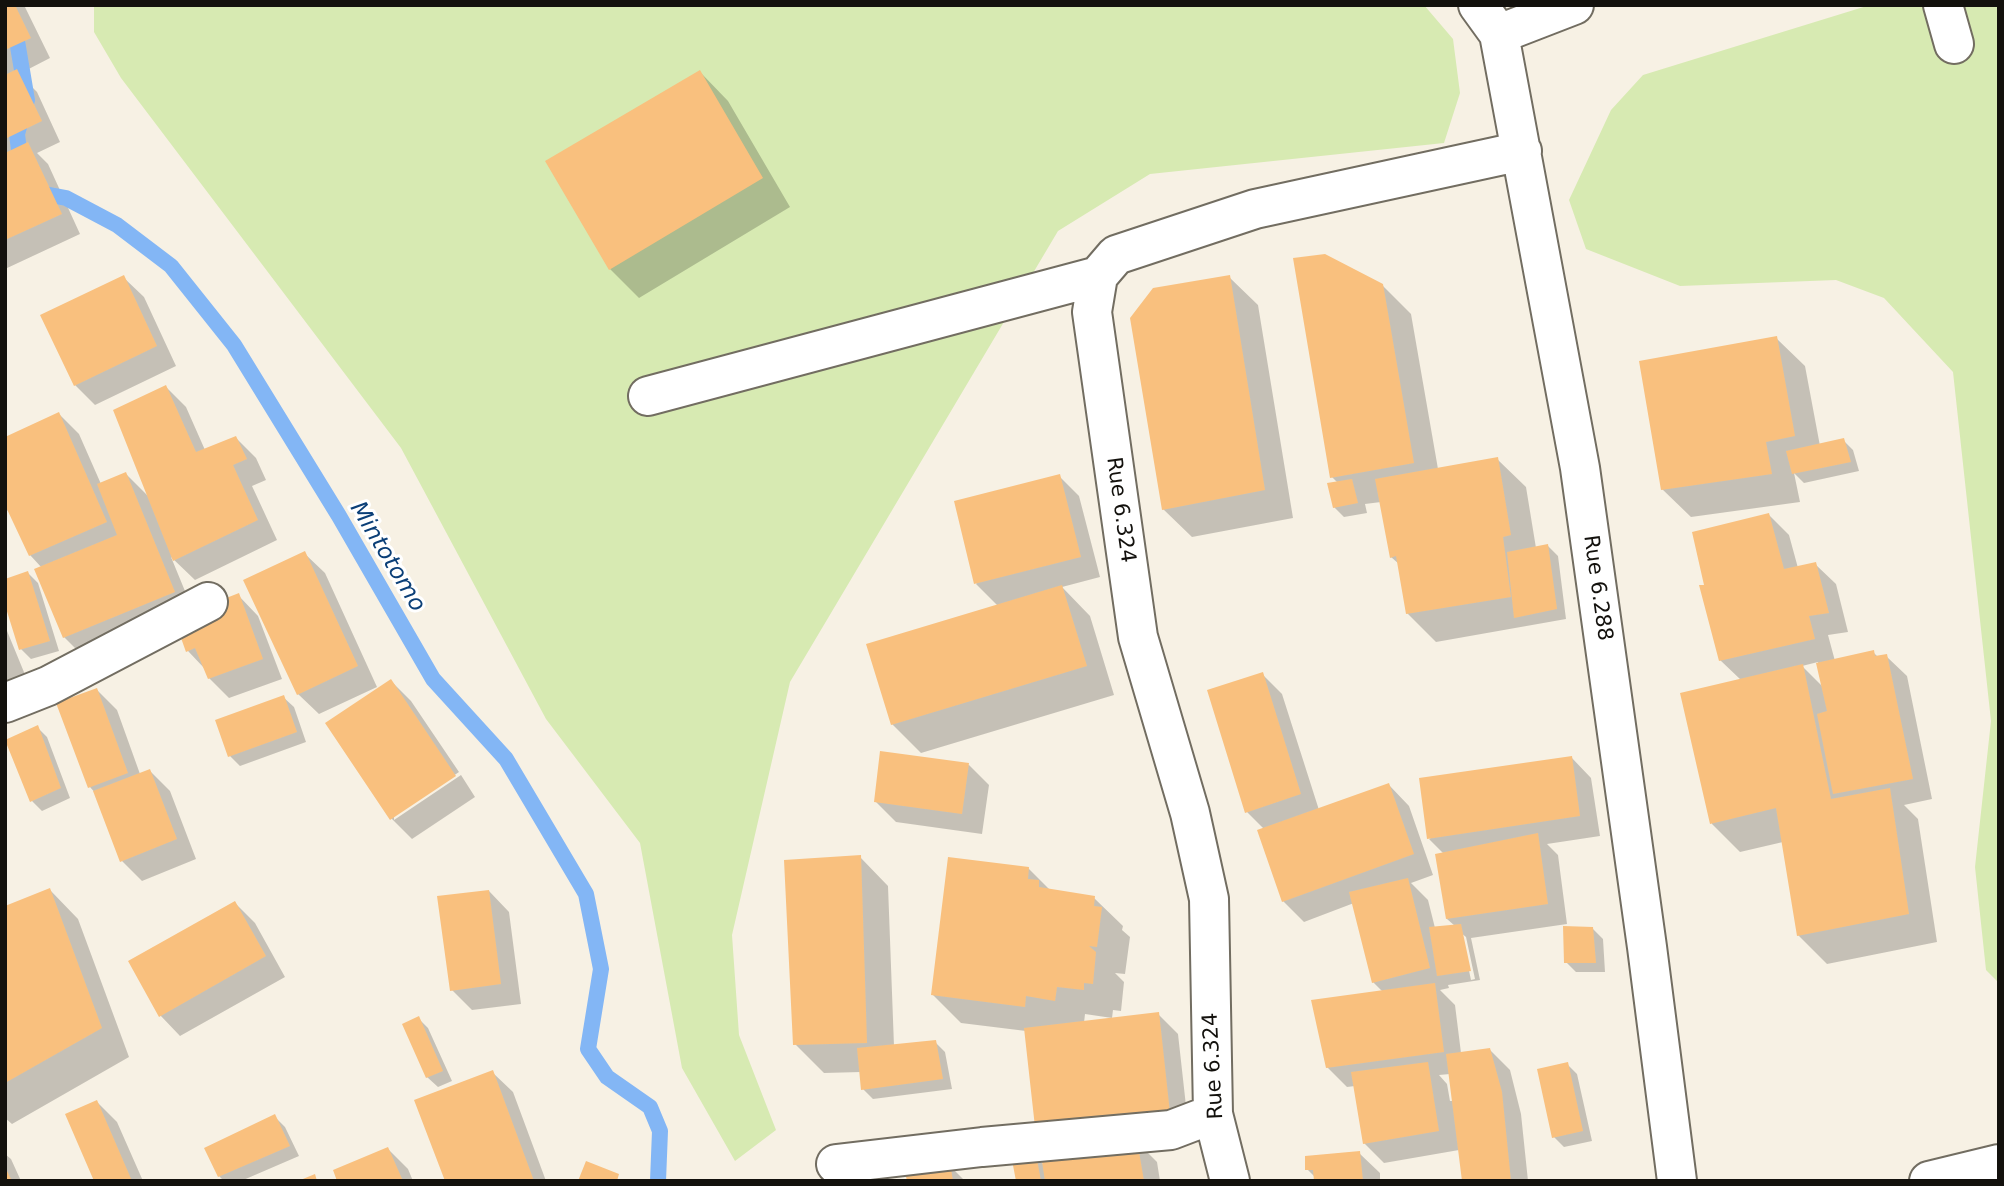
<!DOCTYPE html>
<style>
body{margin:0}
#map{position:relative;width:2004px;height:1186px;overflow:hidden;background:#f7f1e4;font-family:"DejaVu Sans",sans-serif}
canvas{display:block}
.frame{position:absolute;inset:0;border:7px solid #13110d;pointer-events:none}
</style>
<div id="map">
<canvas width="2004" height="1186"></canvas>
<div class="frame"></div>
</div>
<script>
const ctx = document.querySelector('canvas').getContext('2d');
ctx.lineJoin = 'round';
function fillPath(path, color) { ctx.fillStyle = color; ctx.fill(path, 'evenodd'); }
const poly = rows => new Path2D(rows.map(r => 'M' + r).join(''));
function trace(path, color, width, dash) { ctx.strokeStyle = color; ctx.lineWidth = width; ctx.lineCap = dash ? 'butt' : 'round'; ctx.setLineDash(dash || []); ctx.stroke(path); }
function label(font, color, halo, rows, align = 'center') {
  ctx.font = font + ' "DejaVu Sans",sans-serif'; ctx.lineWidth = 6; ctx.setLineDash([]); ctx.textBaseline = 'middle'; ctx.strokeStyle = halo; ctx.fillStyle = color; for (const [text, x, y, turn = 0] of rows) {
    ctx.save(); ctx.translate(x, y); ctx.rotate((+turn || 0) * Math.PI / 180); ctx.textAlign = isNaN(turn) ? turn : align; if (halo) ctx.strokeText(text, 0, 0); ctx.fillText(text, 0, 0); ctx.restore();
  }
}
fillPath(poly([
 [94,5,1424,5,1453,39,1460,93,1444,143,1150,174,1058,231,790,682,732,935,739,1035,776,1130,735,1161,682,1068,640,843,546,719,401,448,121,78,94,32],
 [1870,5,1999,5,1999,983,1986,970,1975,867,1991,721,1953,372,1884,298,1836,280,1680,286,1586,249,1569,200,1611,110,1643,75]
]), '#d7eab2');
fillPath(poly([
 [5,5,24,5,50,58,19,74,37,92,60,142,37,153,48,164,80,234,5,269],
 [700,72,728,101,790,207,639,298,610,269,548,162],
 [123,277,144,297,176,366,95,405,75,385],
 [1229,277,1258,305,1293,518,1192,537,1163,509],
 [1382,285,1411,314,1438,469,1497,459,1526,487,1536,548,1548,546,1558,556,1566,619,1436,642,1407,613,1399,564,1391,557,1381,502,1365,504,1367,513,1344,517,1334,507,1338,483,1332,477],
 [1776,338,1805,366,1820,446,1843,440,1853,450,1859,471,1804,483,1794,473,1800,502,1691,517,1662,489],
 [166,387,186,407,205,450,236,438,256,458,266,480,252,486,277,540,195,580,171,557,194,613,238,595,258,616,282,679,229,698,209,678,205,669,188,651,176,620,84,657,64,637,42,568,30,555,9,510,5,511,5,439,59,414,79,434,101,484,126,474,150,498],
 [1059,476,1079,496,1100,577,1062,587,1090,616,1114,695,921,753,892,724,998,606,976,584],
 [1769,515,1789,535,1798,568,1815,564,1836,584,1848,632,1828,635,1835,661,1873,652,1879,658,1886,656,1907,676,1932,799,1904,805,1918,819,1937,942,1827,964,1798,935,1783,842,1740,852,1712,824,1683,694,1741,680,1720,660,1706,586],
 [1818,662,1823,687,1802,666],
 [304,553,325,573,377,687,319,714,298,694],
 [28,573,38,583,59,651,31,659,21,649],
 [5,626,26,677,5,685],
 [1262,674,1282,694,1319,810,1389,785,1409,806,1433,875,1411,883,1428,900,1435,928,1455,926,1447,919,1444,854,1429,839,1571,757,1591,778,1600,836,1547,844,1558,855,1567,924,1471,938,1480,980,1448,985,1449,988,1440,990,1455,1005,1461,1053,1490,1050,1510,1070,1521,1114,1528,1181,1463,1181,1459,1150,1384,1163,1364,1143,1355,1086,1347,1087,1327,1067,1383,992,1373,982,1354,903,1304,922,1283,901,1265,830,1247,812],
 [1461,933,1466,937,1475,979,1471,980],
 [1450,1074,1453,1101,1450,1101,1447,1084,1439,1075],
 [391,681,411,701,459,772,394,816,394,820,461,775,475,797,412,839,392,819,328,724],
 [97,690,117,710,140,774,150,771,170,791,196,859,142,881,122,861,96,794,90,787,58,704],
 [283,697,294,707,306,742,240,766,230,756],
 [37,727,47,737,70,798,42,811,32,801],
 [969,765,989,785,982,834,896,822,876,802],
 [860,857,888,886,894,1046,935,1042,945,1052,952,1089,873,1099,863,1089,861,1072,824,1073,795,1044],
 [1028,868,1051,891,1094,898,1123,926,1122,930,1130,937,1125,974,1115,973,1124,982,1121,1011,1113,1010,1112,1018,1085,1014,1084,1023,1158,1014,1178,1034,1189,1133,1026,1031,961,1023,933,995],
 [50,890,78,919,129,1057,12,1124,5,1118,5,908],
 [489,891,509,912,521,1004,472,1010,452,990],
 [235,903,255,923,285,977,180,1036,160,1015],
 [1593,929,1603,939,1605,972,1576,972,1566,962],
 [418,1018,428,1028,452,1081,438,1087,427,1077],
 [1567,1064,1577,1074,1592,1141,1564,1147,1554,1137],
 [492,1072,513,1092,546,1181,446,1181],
 [97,1102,117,1122,143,1181,96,1181],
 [275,1117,285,1127,299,1156,241,1181,224,1181,219,1176],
 [1137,1142,1157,1162,1160,1181,1018,1181,1035,1156,1044,1165],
 [388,1149,408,1169,413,1181,339,1181],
 [1359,1153,1380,1173,1380,1181,1316,1181,1316,1178,1307,1169],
 [5,1154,11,1159,21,1181,5,1181],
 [949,1165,965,1181,909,1181]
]), '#0003');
trace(poly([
 [14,23,27,100,17,134,21,166],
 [34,192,66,198,117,225,171,266,234,345,339,516,433,679,506,759,586,894,601,969,588,1049,607,1077,650,1107,660,1131,658,1181]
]), '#83b6f5', 16);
fillPath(poly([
 [5,5,15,5,31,38,5,50],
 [17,69,42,121,5,139,5,75],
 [700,70,763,178,609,270,545,161],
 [28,142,62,214,5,240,5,153],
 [1325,254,1383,284,1414,463,1330,478,1293,258],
 [124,275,157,346,74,386,40,315],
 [1230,275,1265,490,1162,510,1130,318,1153,288],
 [1777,336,1795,436,1766,442,1772,474,1661,490,1639,361],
 [166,385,196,452,236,436,247,459,233,465,258,520,173,561,113,410],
 [59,412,107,522,29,556,5,505,5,437],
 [1844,438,1851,462,1792,474,1786,451],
 [1498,457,1511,535,1503,537,1511,597,1406,614,1396,556,1390,558,1375,479],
 [126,472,175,592,63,638,34,569,117,535,97,484],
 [1060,474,1081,557,974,584,954,501],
 [1352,479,1358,503,1333,508,1327,483],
 [1769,513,1784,569,1816,562,1829,613,1809,616,1815,639,1719,661,1699,585,1704,585,1692,532],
 [1548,544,1557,609,1514,618,1507,552],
 [305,551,358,666,297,695,243,580],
 [28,571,50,641,19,650,5,605,5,579],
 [1062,585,1087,666,891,725,866,644],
 [239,593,263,659,208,679,195,648,186,652,175,621,183,615],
 [1874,650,1875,656,1887,654,1913,779,1833,794,1817,714,1827,711,1816,663],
 [1803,664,1831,799,1890,788,1909,914,1797,936,1776,808,1710,824,1680,693],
 [1263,672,1301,794,1245,813,1207,690],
 [391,679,456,776,390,820,325,723],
 [97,688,128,773,88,788,56,703],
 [284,695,297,732,228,757,215,720],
 [38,725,61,788,30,802,5,740],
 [880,751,969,763,962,814,874,802],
 [1572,756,1580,816,1427,839,1419,778],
 [150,769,177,839,120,862,93,791],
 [1389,783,1414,854,1282,902,1257,830],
 [1538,833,1548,904,1446,919,1435,854],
 [861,855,867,1043,793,1045,784,860],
 [948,857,1029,867,1028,879,1039,880,1039,887,1095,896,1094,906,1102,907,1097,947,1089,946,1096,952,1093,984,1084,983,1084,990,1057,987,1055,1001,1026,996,1025,1007,931,995],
 [1408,878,1430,968,1372,983,1349,892],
 [50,888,102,1028,5,1083,5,906],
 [489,890,501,984,450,991,437,896],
 [235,901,266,956,159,1017,128,961],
 [1461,924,1471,971,1437,976,1429,927],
 [1563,926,1593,927,1596,963,1564,963],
 [1435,983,1444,1052,1326,1068,1311,1000],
 [1159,1012,1170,1113,1035,1127,1024,1028],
 [419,1016,443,1071,426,1078,402,1024],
 [936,1040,943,1079,861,1090,857,1048],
 [1490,1048,1502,1092,1511,1181,1462,1181,1446,1054],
 [1428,1062,1439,1131,1363,1144,1351,1072],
 [1568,1062,1583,1131,1552,1138,1537,1069],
 [493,1070,534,1181,445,1181,414,1100],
 [97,1100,132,1181,94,1181,65,1114],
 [275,1114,290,1146,218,1177,204,1148],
 [1137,1140,1144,1181,1045,1181,1041,1155],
 [388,1147,403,1181,337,1181,333,1170],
 [1360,1151,1363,1181,1314,1181,1313,1170,1305,1170,1305,1156],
 [1036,1154,1041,1181,1016,1181,1012,1160],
 [586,1161,619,1174,617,1181,578,1181],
 [950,1163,953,1181,907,1181,905,1172],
 [5,1167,12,1181,5,1181],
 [315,1174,317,1181,298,1181]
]), '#f9c07e');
const street = poly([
 [1478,5,1499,34,1580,468,1647,947,1677,1181],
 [1943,5,1954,44],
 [1499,34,1574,5],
 [648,396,1098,276],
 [5,703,48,686,208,602],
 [836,1164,982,1147,1171,1130,1213,1114],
 [1230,1181,1213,1114,1209,899,1190,813,1138,637,1092,312,1098,276,1116,255,1255,209,1522,151],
 [1929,1181,1999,1164]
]);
trace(street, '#726d61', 42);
trace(street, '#fff', 38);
label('21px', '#13110d', '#fff', [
 ["Rue 6.324",1120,510,82],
 ["Rue 6.288",1597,588,82],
 ["Rue 6.324",1214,1066,-93]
]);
label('italic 23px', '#0b3f77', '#fff', [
 ["Mintotomo",387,557,59]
]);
</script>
